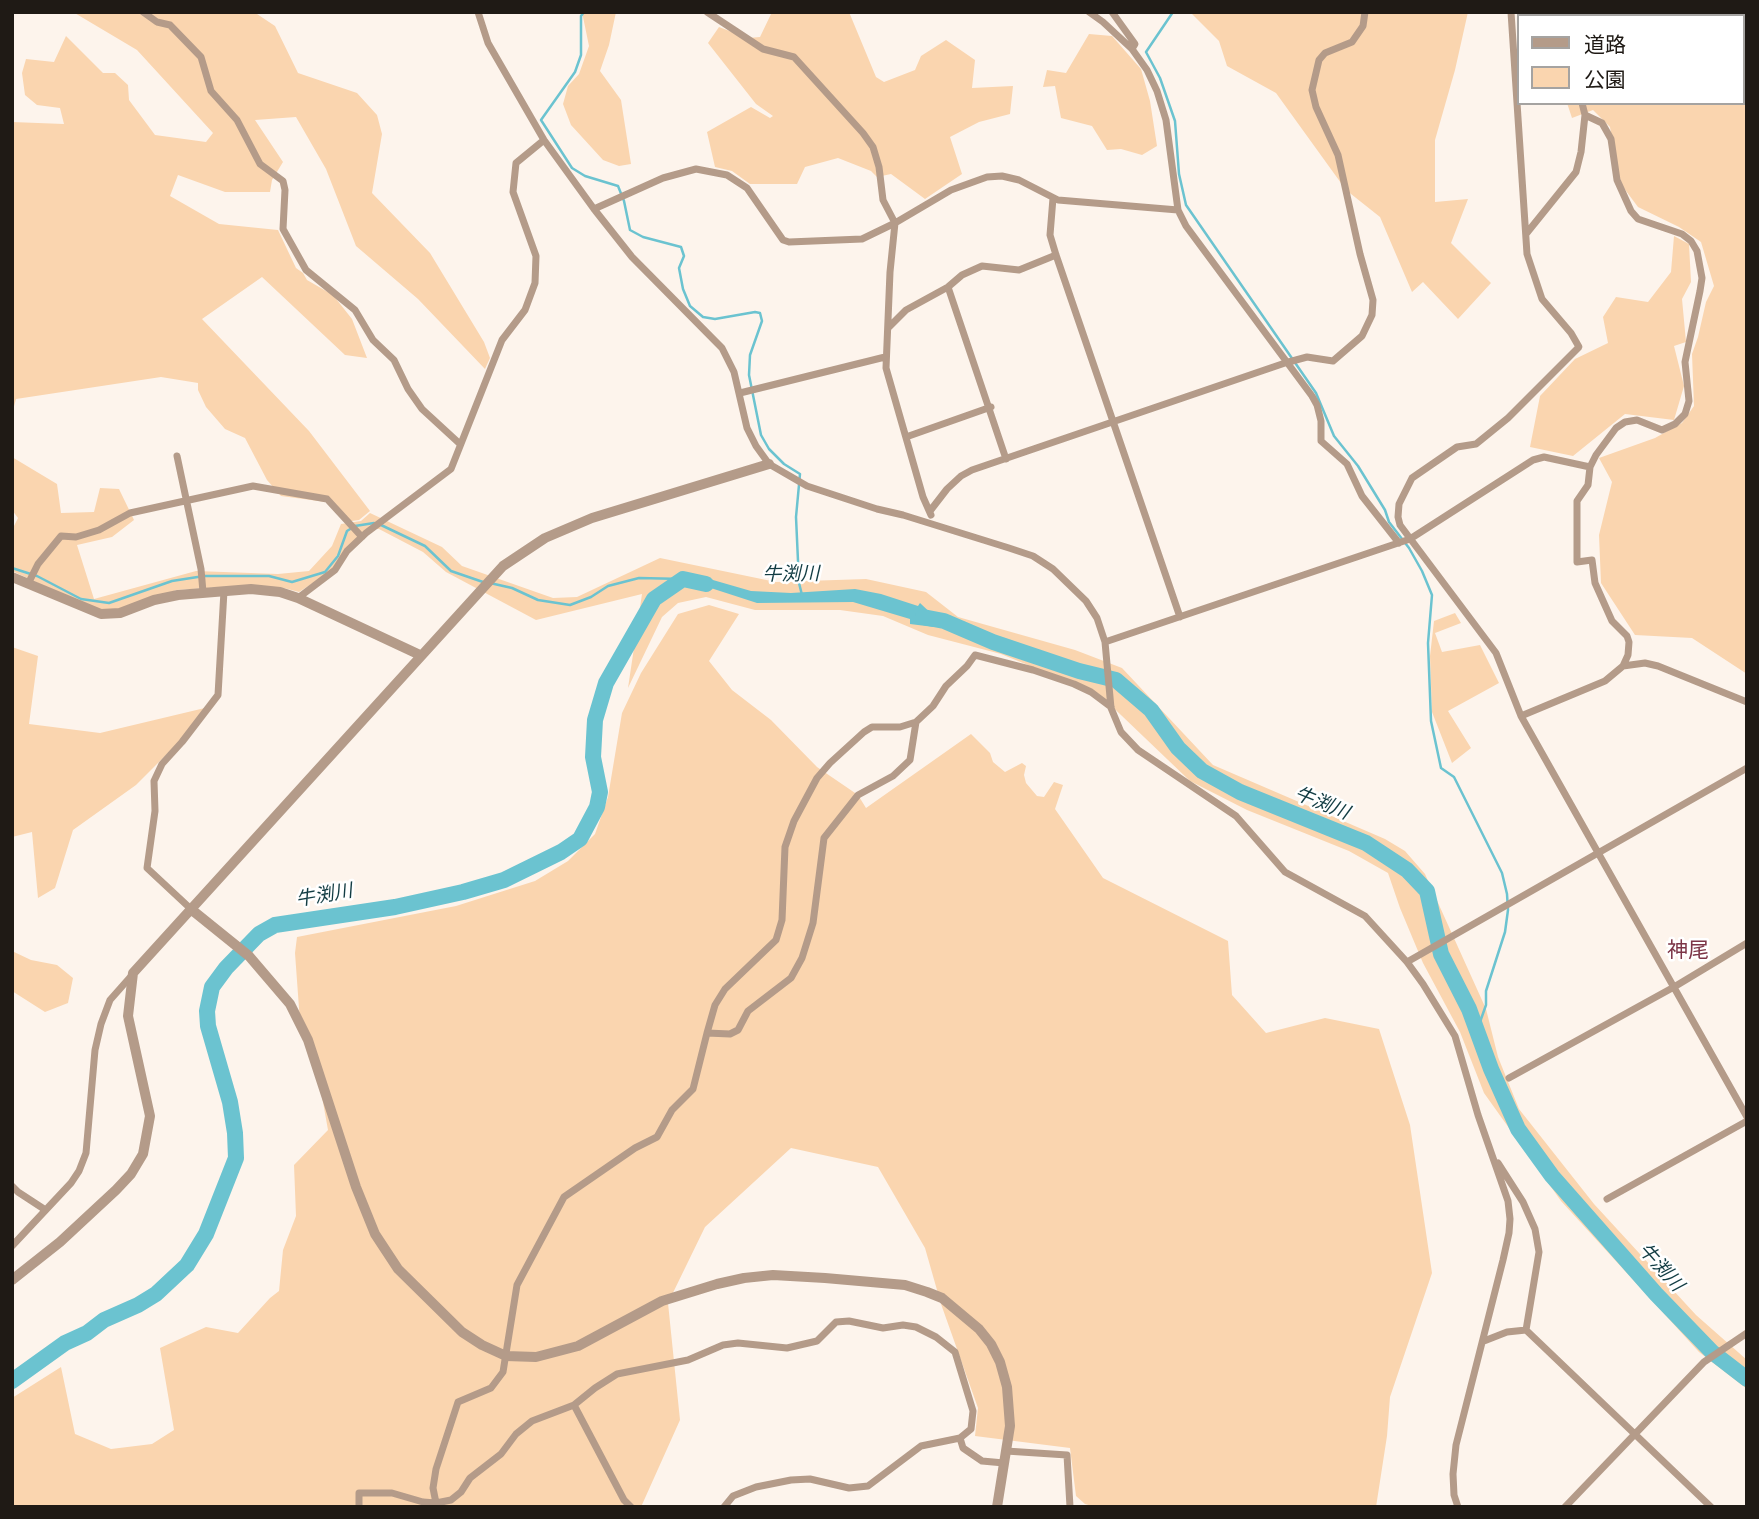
<!DOCTYPE html>
<meta charset="utf-8">
<style>
body{margin:0}
#map{position:relative;width:1759px;height:1519px;overflow:hidden;background:#fdf4ec;font-family:Lato,"Noto Sans JP",sans-serif}
canvas{display:block}
.frame{position:absolute;inset:0;border:14px solid #1f1a15;pointer-events:none}
.legend{position:absolute;left:1517px;top:14px;width:228px;height:91px;box-sizing:border-box;background:#fff;border:2px solid #a5a3a1;margin:0;padding:9px 12px;list-style:none;font-size:21px;color:#1f1a15}
.legend li{display:flex;align-items:center;gap:14px;height:35px}
.legend b{width:35px;border:2px solid #a5a3a1}
</style>
<div id="map">
<canvas width="1759" height="1519"></canvas>
<div class="frame"></div>
<ul class="legend">
<li><b style="height:9px;background:#b49b89"></b>道路</li>
<li><b style="height:19px;background:#fad5af"></b>公園</li>
</ul>
</div>
<script>
const ctx = document.querySelector('canvas').getContext('2d');
ctx.lineJoin = 'round';
function fillPath(path, color) { ctx.fillStyle = color; ctx.fill(path, 'evenodd'); }
const poly = rows => new Path2D(rows.map(r => 'M' + r).join(''));
function trace(path, color, width, dash) { ctx.strokeStyle = color; ctx.lineWidth = width; ctx.lineCap = dash ? 'butt' : 'round'; ctx.setLineDash(dash || []); ctx.stroke(path); }
function label(font, color, halo, rows, align = 'center') {
  ctx.font = font + ' Lato,"Noto Sans JP",sans-serif'; ctx.lineWidth = 5; ctx.setLineDash([]); ctx.textBaseline = 'middle'; ctx.strokeStyle = halo; ctx.fillStyle = color; for (const [text, x, y, turn = 0] of rows) {
    ctx.save(); ctx.translate(x, y); ctx.rotate((+turn || 0) * Math.PI / 180); ctx.textAlign = isNaN(turn) ? turn : align; if (halo) ctx.strokeText(text, 0, 0); ctx.fillText(text, 0, 0); ctx.restore();
  }
}
fillPath(poly([
 [73,12,254,12,275,26,298,73,357,93,377,115,382,134,372,193,430,253,484,342,490,358,485,369,418,299,356,246,326,169,296,117,255,120,283,162,272,180,270,192,225,192,178,175,170,196,219,224,278,230,296,268,303,273,307,280,333,295,352,319,367,358,345,355,262,277,202,319,309,431,370,511,359,520,345,522,326,502,281,496,267,480,245,438,225,429,206,407,198,390,198,383,161,377,16,399,12,414,12,122,64,124,60,108,37,105,25,95,22,73,26,59,54,62,66,36,103,73,115,73,128,85,129,100,155,135,206,142,213,133,137,50],
 [582,12,616,12,609,45,600,71,621,100,631,164,619,166,603,160,571,125,563,104,568,86,579,74,589,46],
 [772,12,849,12,876,77,884,82,915,70,921,56,946,40,975,60,972,88,1013,86,1010,114,979,122,950,137,962,174,925,199,891,174,877,177,871,171,838,158,805,167,797,184,750,184,732,171,715,167,707,132,751,107,770,118,773,116,756,104,708,43,719,27,748,38,760,37],
 [1190,12,1468,12,1455,70,1435,140,1435,202,1468,199,1451,243,1491,283,1458,319,1423,282,1412,292,1380,217,1346,190,1276,93,1227,66,1219,41],
 [1555,12,1747,12,1747,674,1692,638,1635,635,1601,583,1599,535,1612,482,1599,458,1655,438,1682,423,1694,406,1692,354,1698,337,1706,302,1714,286,1701,242,1679,227,1638,207,1623,187,1618,173,1610,127,1593,110,1572,118,1567,103,1743,103,1743,16,1555,16],
 [1089,34,1112,36,1141,69,1150,101,1157,146,1142,155,1121,149,1107,150,1092,126,1061,118,1055,86,1043,87,1047,70,1066,73],
 [1674,236,1689,244,1691,282,1682,299,1686,342,1674,346,1684,386,1674,420,1625,414,1573,456,1530,447,1540,396,1575,359,1608,343,1603,317,1616,297,1648,302,1671,272],
 [12,457,57,484,61,513,94,512,100,488,119,489,134,520,112,537,77,545,94,599,196,571,278,574,309,571,332,546,341,524,361,521,370,513,442,547,462,566,553,598,577,597,660,558,776,582,866,579,926,592,958,617,1075,650,1122,668,1213,765,1385,839,1405,851,1425,874,1486,1009,1498,1057,1519,1109,1594,1204,1696,1315,1747,1360,1747,1389,1699,1352,1561,1201,1484,1093,1460,1032,1423,963,1400,908,1388,873,1349,851,1247,810,1190,781,1099,694,1001,654,928,635,883,616,840,610,755,610,706,597,678,603,662,617,628,688,642,594,536,620,446,572,423,552,379,529,367,529,361,533,333,570,299,592,284,588,252,585,177,590,112,611,101,612,12,571,12,530,18,518,12,510],
 [709,605,739,614,709,661,732,690,771,720,817,767,858,795,866,808,971,734,990,753,993,762,1005,772,1022,763,1026,766,1024,775,1026,783,1037,796,1044,797,1054,782,1063,785,1055,809,1103,878,1228,941,1232,995,1266,1033,1325,1018,1379,1029,1410,1125,1432,1273,1390,1397,1387,1436,1376,1507,1095,1507,1085,1504,1076,1496,1070,1448,975,1436,978,1408,941,1304,925,1248,878,1167,791,1148,705,1227,668,1303,680,1420,641,1507,12,1507,12,1398,61,1367,75,1434,111,1449,152,1444,174,1430,160,1348,206,1327,238,1333,270,1298,279,1291,283,1250,296,1216,294,1165,328,1130,314,1052,300,1022,295,953,297,937,456,906,535,881,568,861,595,834,608,797,622,713,641,673,678,614],
 [1455,613,1461,623,1435,633,1442,652,1480,645,1499,683,1448,711,1471,748,1452,763,1432,712,1430,656,1434,621],
 [12,647,38,656,29,724,100,733,209,707,193,728,136,785,73,830,55,888,38,898,32,832,12,837],
 [12,951,31,960,57,965,73,978,68,1003,45,1012,12,991]
]), '#fad5af');
fillPath(poly([
 [706,578,751,591,791,593,855,589,881,594,918,606,920,603,937,619,944,621,935,624,934,627,910,624,910,619,853,602,757,603,683,579]
]), '#6bc3d0');
trace(poly([
 [584,12,581,16,581,55,575,72,541,120,572,168,585,176,618,186,624,201,630,230,643,237,681,247,684,256,679,268,683,289,690,306,703,317,715,319,755,312,760,313,762,321,750,355,749,375,761,435,769,449,784,464,800,474,796,517,799,583,802,595],
 [1173,12,1146,52,1160,78,1175,121,1179,174,1186,205,1316,393,1334,436,1358,466,1385,510,1389,522,1409,548,1422,571,1432,595,1428,643,1431,721,1441,768,1454,777,1502,873,1507,894,1508,910,1505,932,1486,991,1486,1005,1480,1022,1475,1026],
 [381,525,425,546,451,571,483,582],
 [12,568,37,576,81,599,109,603,172,581,204,576,269,576,292,582,325,572,338,556,347,531,355,526,374,523],
 [490,583,512,588,538,600,570,605,591,597,608,586,639,578,683,579]
]), '#6bc3d0', 2.5);
trace(poly([
 [923,617,944,621,993,642,1079,671,1116,680,1151,710,1178,748,1202,771,1240,792,1366,843,1407,870,1427,891,1441,954,1469,1009,1491,1069,1518,1129,1552,1176,1656,1294,1712,1352,1747,1379],
 [12,1381,65,1343,87,1333,104,1320,138,1305,156,1294,187,1265,206,1234,236,1158,235,1133,230,1102,208,1026,207,1011,212,987,226,968,259,934,275,925,395,907,463,892,504,880,561,852,580,839,597,807,600,792,593,757,595,720,606,683,654,599,683,579,706,584]
]), '#6bc3d0', 16);
trace(poly([
 [143,12,157,22,170,25,201,57,211,91,237,120,260,164,283,181,285,190,283,229,306,270,355,310,373,340,394,360,408,389,422,409,460,444],
 [478,12,488,43,544,140,594,209,632,257,722,348,734,372,747,428,756,446,769,464,807,486,877,509,903,515,1009,548,1033,556,1053,569,1086,601,1097,618,1105,642,1111,708,1121,732,1138,750,1236,816,1285,872,1365,916,1407,962,1423,984,1455,1036,1478,1115,1508,1201,1510,1219,1509,1233,1503,1260,1456,1445,1453,1474,1454,1495,1458,1507],
 [707,12,763,49,794,57,863,133,873,147,879,167,883,200,895,223,890,272,886,368,923,497,931,515],
 [1089,12,1103,22,1132,49,1147,70,1157,91,1166,120,1178,210,1186,226,1312,396,1317,405,1321,421,1321,441,1347,464,1362,496,1399,543],
 [1112,12,1135,44,1132,49],
 [1511,12,1527,254,1542,299,1571,333,1579,347,1508,418,1476,444,1457,447,1412,478,1399,504,1398,517,1400,525,1496,653,1521,716,1747,1117],
 [1624,12,1624,16],
 [1053,198,1050,235,1056,255,1180,617],
 [594,209,663,178,696,169,727,175,747,188,783,240,789,242,862,239,895,223,951,190,987,177,1002,176,1019,180,1058,200,1178,210],
 [1526,234,1576,172,1581,152,1585,115,1582,103],
 [948,287,1006,459],
 [889,327,906,310,948,287,962,275,982,266,1019,270,1056,255],
 [740,393,885,357],
 [906,437,991,407],
 [177,456,201,569,203,592],
 [930,511,947,489,961,476,972,470,1285,363,1307,357,1333,361,1362,336,1372,315,1373,300,1360,254,1338,155,1316,107,1312,90,1319,60,1325,53,1352,42,1363,26,1365,12],
 [28,584,38,564,61,536,76,537,99,530,130,513,253,486,327,499,362,537],
 [298,598,335,570,347,551,366,533,451,469,502,340,525,310,535,283,536,256,513,192,516,163,544,140],
 [1105,642,1410,539,1533,460,1544,457,1590,467],
 [1623,666,1645,663,1658,666,1747,702],
 [1521,716,1605,681,1623,666,1628,655,1629,642,1627,636,1612,621,1595,583,1592,560,1577,562,1577,501,1588,485,1590,467,1596,455,1616,428,1625,422,1637,420,1662,430,1675,424,1685,414,1689,401,1685,362,1700,291,1702,278,1697,251,1691,241,1682,234,1638,219,1631,211,1617,180,1611,139,1602,123,1585,115],
 [192,910,147,868,155,811,154,781,162,764,182,742,218,695,224,591],
 [1407,962,1747,768],
 [707,1033,715,1005,725,989,776,940,782,920,785,847,794,821,817,778,830,763,864,732,872,727,900,727,916,722],
 [1509,1078,1674,987,1747,943],
 [1498,1163,1523,1202,1535,1229,1539,1252,1526,1330],
 [12,1186,18,1192,44,1209],
 [1607,1199,1747,1121],
 [12,1246,71,1183,79,1171,86,1153,95,1050,101,1024,110,1000,133,974],
 [1526,1330,1711,1507],
 [1484,1341,1507,1332,1526,1330],
 [574,1405,624,1500,631,1507],
 [960,1438,963,1448,982,1461,1004,1463],
 [1006,1451,1067,1455,1070,1507],
 [436,1503,433,1488,436,1469,458,1402,491,1388,503,1372,517,1285,564,1197,635,1148,657,1137,672,1110,693,1089,707,1033,730,1034,738,1030,748,1011,791,978,802,958,813,923,824,838,858,795,893,776,910,760,916,722,933,706,946,686,967,666,975,655,1033,670,1074,684,1091,692,1111,707],
 [359,1507,359,1493,392,1493,423,1502,436,1503,451,1500,461,1492,470,1478,501,1454,516,1434,532,1421,574,1405,595,1388,617,1374,688,1360,723,1345,738,1343,787,1348,817,1341,836,1322,849,1321,883,1328,903,1325,916,1327,936,1337,955,1352,973,1411,971,1429,960,1438,921,1446,868,1486,849,1488,810,1479,791,1480,756,1487,733,1496,724,1507],
 [1565,1507,1704,1362,1747,1333]
]), '#b49b89', 7);
trace(poly([
 [12,577,101,614,120,613,154,600,178,595,251,589,280,592,298,598,420,655],
 [192,910,249,956,290,1004,308,1040,356,1187,375,1234,398,1269,462,1332,482,1345,506,1356,536,1357,578,1346,662,1301,717,1284,744,1278,773,1275,825,1278,905,1285,927,1292,942,1298,979,1329,991,1344,1000,1362,1007,1387,1010,1426,997,1507],
 [12,1280,60,1242,116,1190,131,1174,143,1154,150,1116,128,1016,133,973,503,566,545,538,592,518,769,464]
]), '#b49b89', 10);
label('italic 19px', '#123c43', '#fff', [
 ["牛渕川",791,574,-1],
 ["牛渕川",1322,803,22],
 ["牛渕川",324,895,-10],
 ["牛渕川",1661,1267,48]
]);
label('21px', '#7c3547', '#fff', [
 ["神尾",1688,950]
]);
</script>
